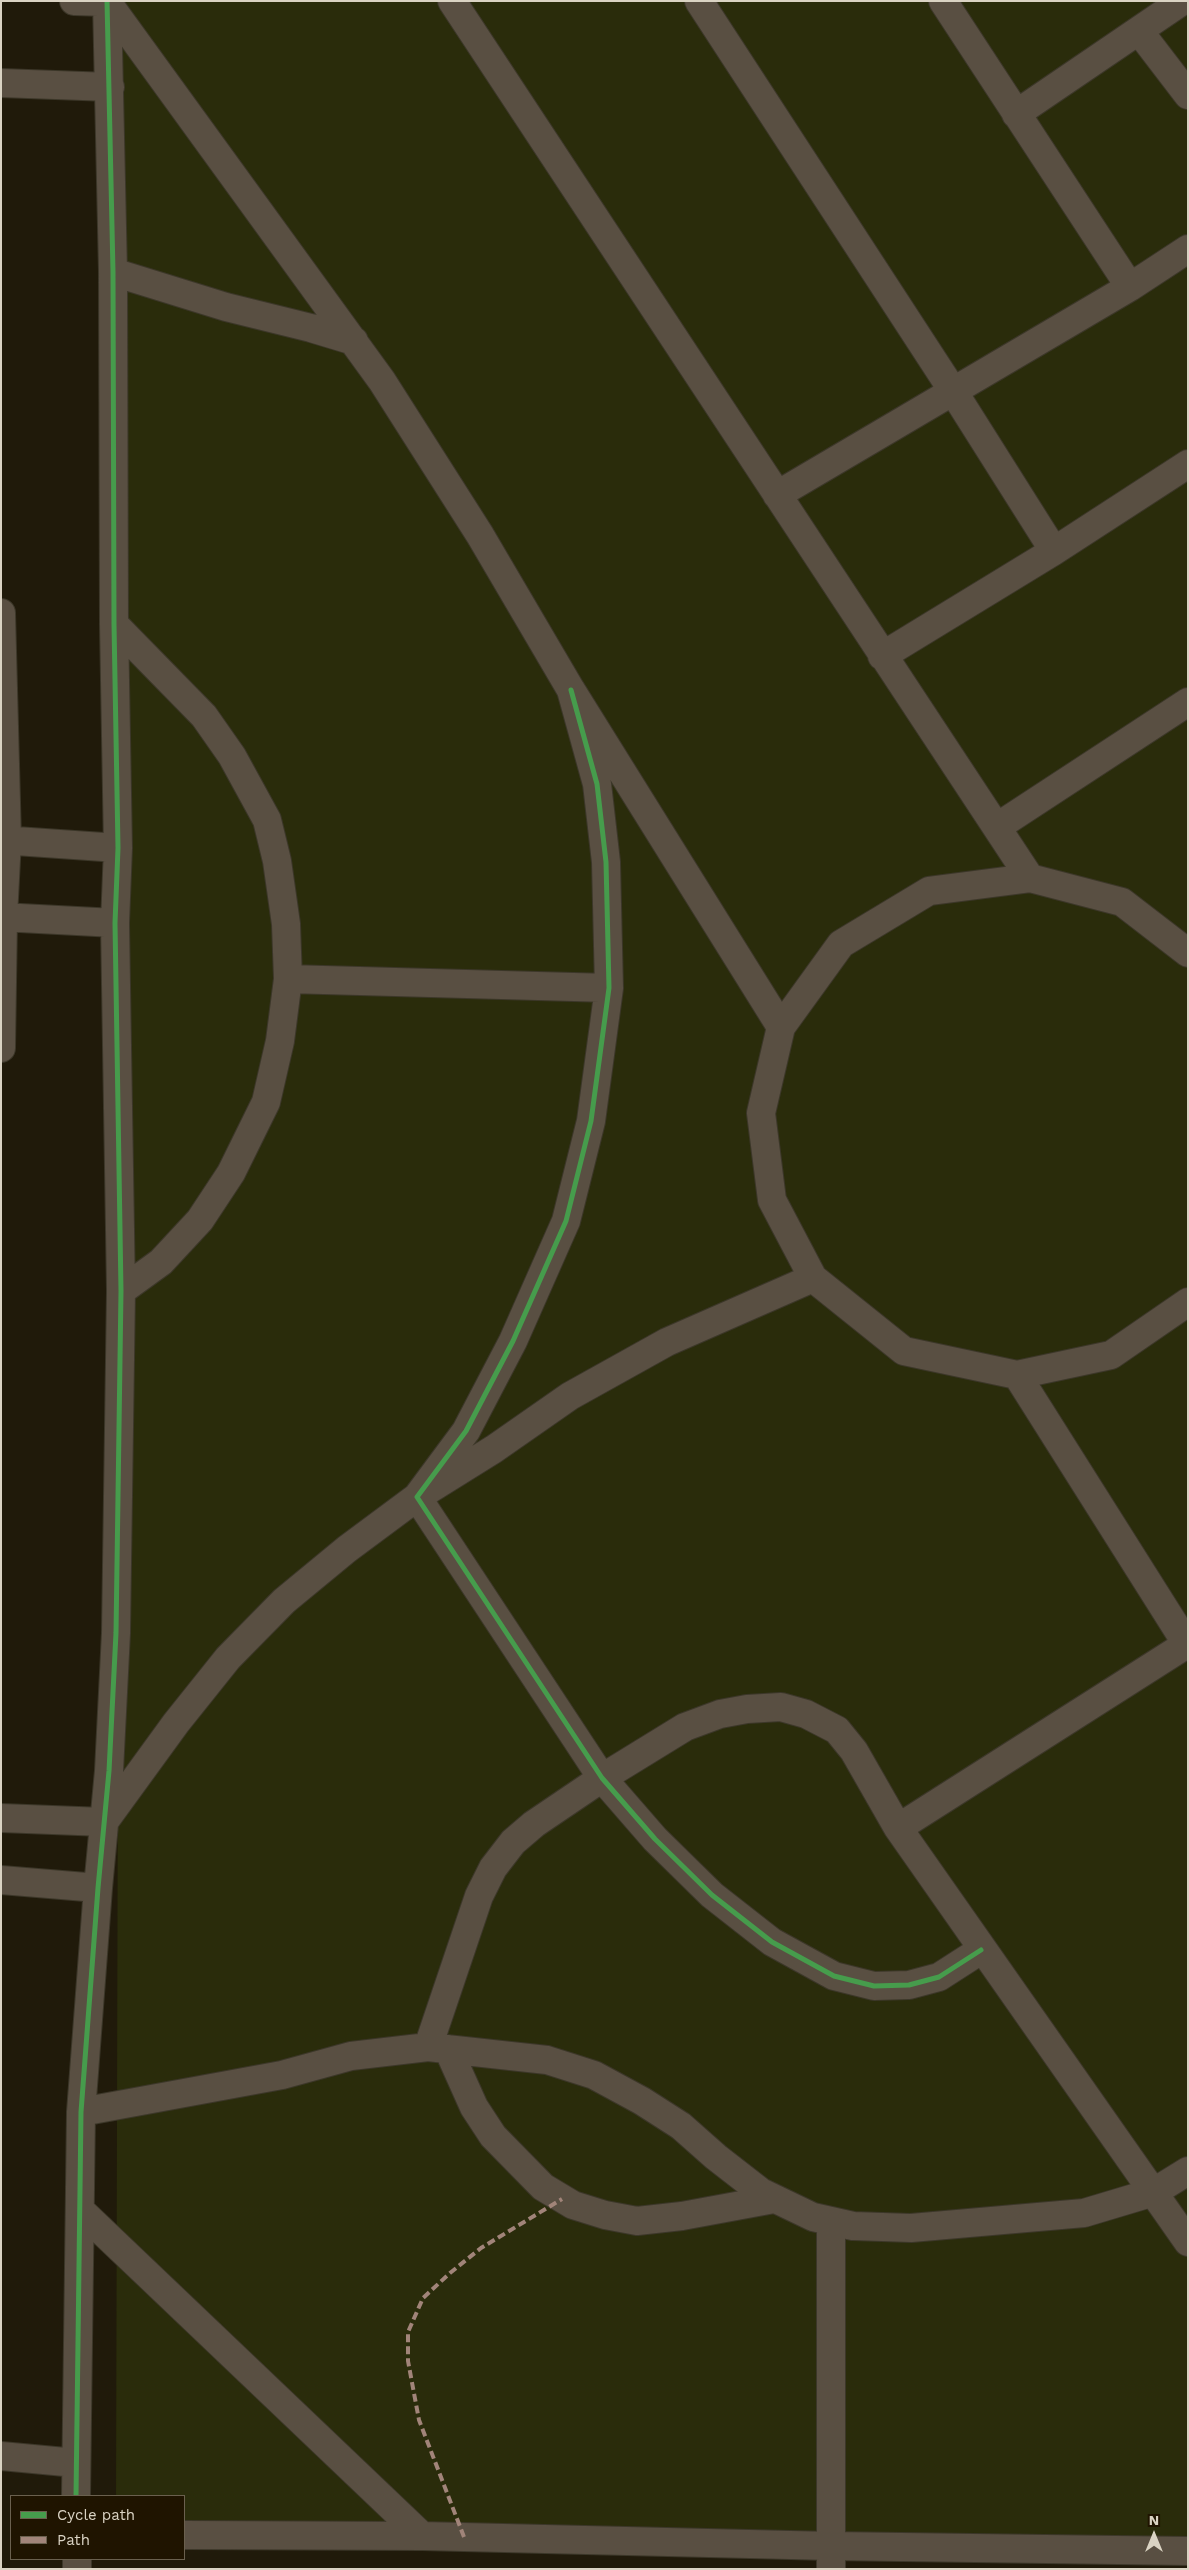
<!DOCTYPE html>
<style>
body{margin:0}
#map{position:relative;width:1189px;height:2570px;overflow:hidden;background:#201a0a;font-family:"Work Sans",sans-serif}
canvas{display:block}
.frame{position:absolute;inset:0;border:2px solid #dad3c3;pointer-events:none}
.legend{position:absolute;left:10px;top:2495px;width:175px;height:65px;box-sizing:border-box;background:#1f1400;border:1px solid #6a604e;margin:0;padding:6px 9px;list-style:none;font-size:15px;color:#dad3c3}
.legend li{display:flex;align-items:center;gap:10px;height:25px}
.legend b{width:25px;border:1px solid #6a604e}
.north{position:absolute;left:1129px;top:2510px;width:50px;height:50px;-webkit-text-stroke:4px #1f1400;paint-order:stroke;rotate:0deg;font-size:14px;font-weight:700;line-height:20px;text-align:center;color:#dad3c3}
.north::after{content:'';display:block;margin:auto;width:18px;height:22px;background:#dad3c3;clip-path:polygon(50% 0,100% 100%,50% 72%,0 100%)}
</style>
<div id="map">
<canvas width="1189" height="2570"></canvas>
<div class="frame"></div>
<ul class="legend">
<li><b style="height:6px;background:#469c4c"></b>Cycle path</li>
<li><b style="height:6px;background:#a18479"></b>Path</li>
</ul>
<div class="north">N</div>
</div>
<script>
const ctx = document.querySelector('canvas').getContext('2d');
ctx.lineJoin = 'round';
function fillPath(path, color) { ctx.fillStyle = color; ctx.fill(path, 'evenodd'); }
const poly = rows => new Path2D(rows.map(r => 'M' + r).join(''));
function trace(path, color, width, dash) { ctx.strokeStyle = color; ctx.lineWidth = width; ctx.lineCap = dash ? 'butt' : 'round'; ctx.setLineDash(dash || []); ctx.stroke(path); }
fillPath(poly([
 [116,1,1188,1,1188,2549,184,2531,184,2496,116,2496,122,138]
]), '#2a2c0b');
const minor = poly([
 [74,1,107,2,382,381,480,535,571,690,781,1027],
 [452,1,1030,878],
 [699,1,953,391,1054,551],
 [943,1,1130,287],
 [1139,31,1188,95],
 [1,83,110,87],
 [1016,114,1182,1],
 [113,272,226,307,311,328,354,341],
 [777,495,1130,287,1188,249],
 [1,613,7,840,3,917,1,1048],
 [114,624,204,716,232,756,267,820,277,861,286,924,288,979,280,1041,266,1102,231,1173,200,1220,161,1262,121,1291],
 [882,656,1054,551,1188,464],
 [571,690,597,784,606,862,609,988,591,1121,566,1221,513,1341,466,1431,417,1497,602,1778,655,1839,712,1895,772,1942,834,1976,874,1986,909,1985,939,1977,981,1950],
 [997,827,1188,702],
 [1,840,118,848],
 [1,917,115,923],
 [1188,953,1122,902,1030,878,929,891,841,944,781,1027,761,1113,772,1200,813,1278,904,1351,1017,1375,1111,1355,1188,1302],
 [288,979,609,988],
 [1017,1375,1188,1646],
 [1,1818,104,1822,176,1723,228,1658,284,1601,347,1549,417,1497,494,1449,570,1396,667,1342,813,1278],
 [898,1828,1187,1644],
 [1,1880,98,1888],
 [428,2047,479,1896,493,1868,513,1842,534,1824,602,1778,685,1727,720,1714,747,1709,781,1707,806,1714,837,1730,854,1751,898,1828,1188,2242],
 [448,2049,474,2107,493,2136,543,2187,573,2205,605,2215,637,2221,682,2216,774,2199],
 [81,2112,282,2075,351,2056,428,2047,547,2060,594,2075,642,2101,681,2126,716,2157,761,2192,813,2217,853,2226,911,2228,1084,2213,1154,2192,1188,2171],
 [80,2210,422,2536],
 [1,2456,76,2463],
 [76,2496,81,2112,98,1888,109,1771,116,1633,121,1291,115,923,118,848,114,624,113,272,107,1],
 [184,2535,422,2536,831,2546,1188,2551],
 [77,2569,77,2559],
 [831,2569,831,2221]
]);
trace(minor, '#3c3729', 30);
trace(minor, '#594f42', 28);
trace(poly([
 [464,2537,419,2420,408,2361,408,2332,423,2298,450,2273,481,2248,562,2199]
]), '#a18479', 4, [8, 4]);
trace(poly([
 [571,690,597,784,606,862,609,988,591,1121,566,1221,513,1341,466,1431,417,1497,602,1778,655,1839,712,1895,772,1942,834,1976,874,1986,909,1985,939,1977,981,1950],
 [76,2496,81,2112,98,1888,109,1771,116,1633,121,1291,115,923,118,848,114,624,113,272,107,1]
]), '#469c4c', 5);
</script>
